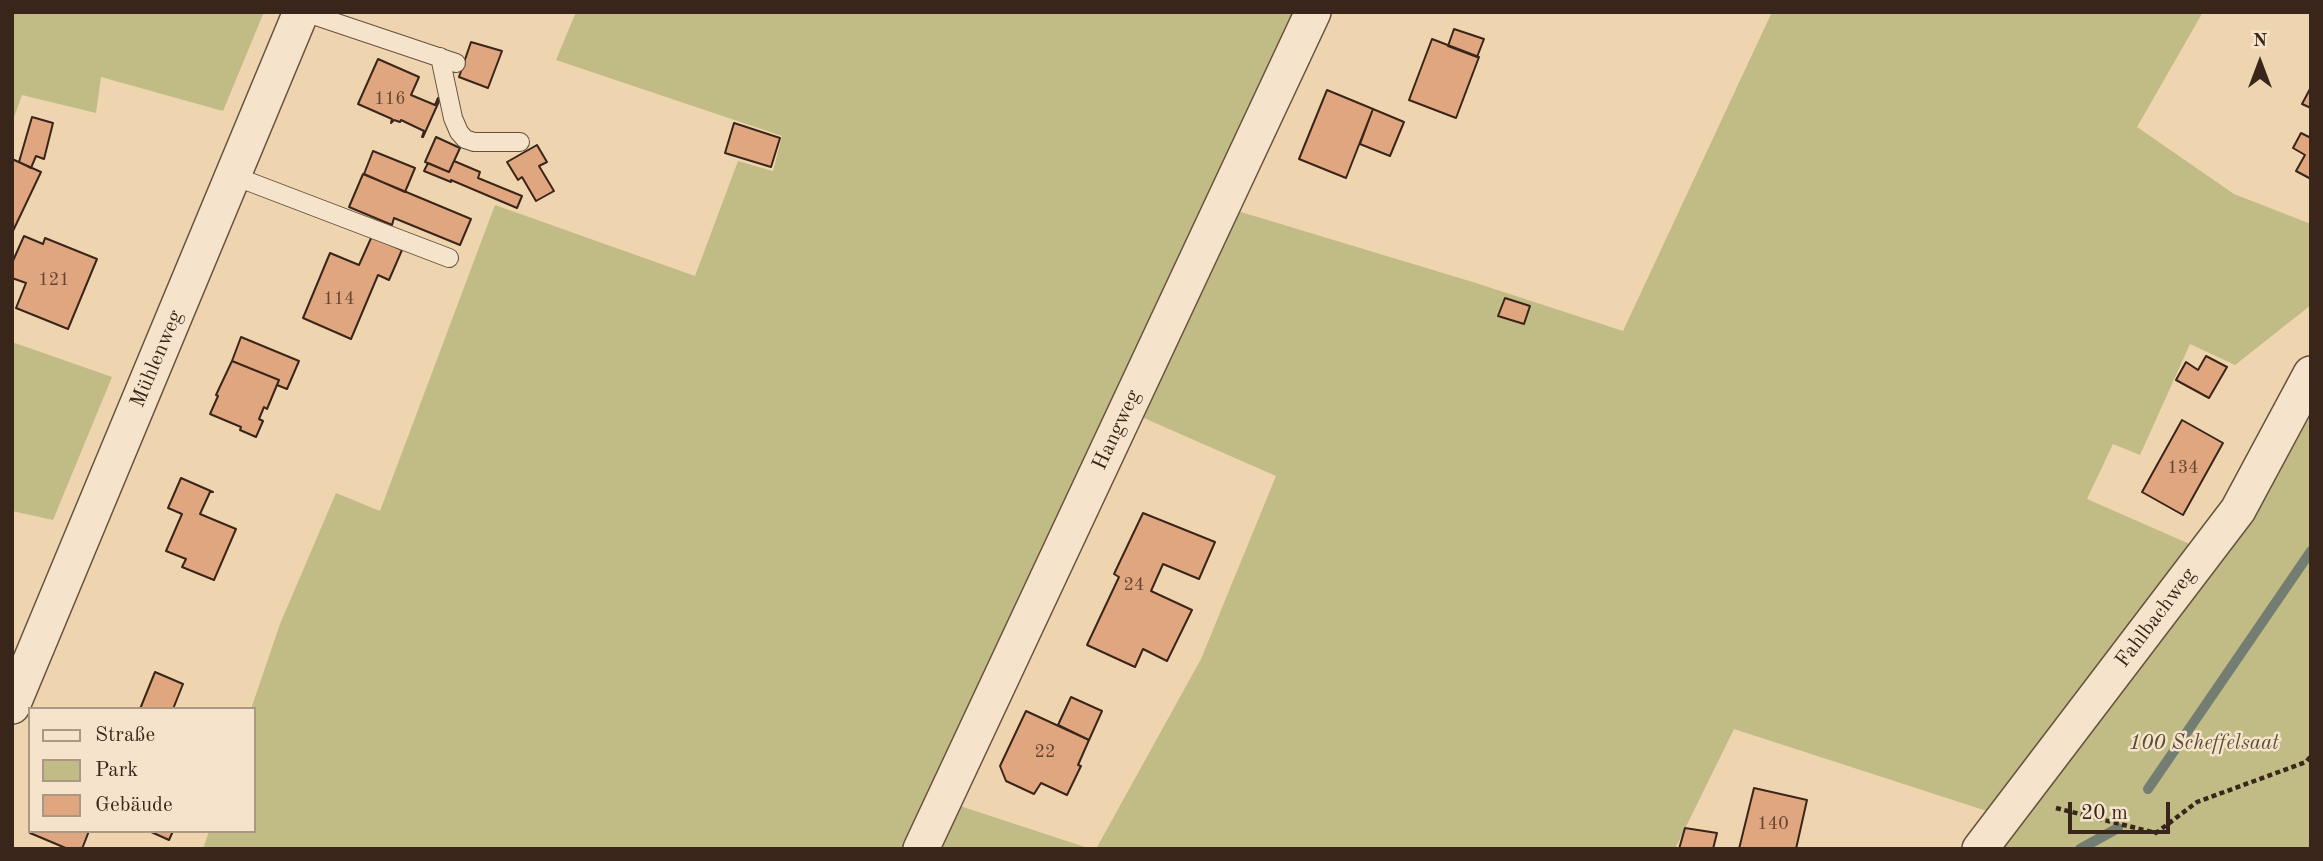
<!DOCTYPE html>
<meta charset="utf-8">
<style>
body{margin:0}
#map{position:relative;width:2323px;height:861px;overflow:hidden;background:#efd5af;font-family:"Old Standard TT",serif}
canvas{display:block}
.frame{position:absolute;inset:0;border:14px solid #392519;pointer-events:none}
.legend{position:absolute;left:28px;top:707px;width:228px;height:126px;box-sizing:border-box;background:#f5e4cb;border:2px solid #aa9884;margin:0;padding:9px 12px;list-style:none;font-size:21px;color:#392519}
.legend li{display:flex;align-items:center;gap:14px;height:35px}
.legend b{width:35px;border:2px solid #aa9884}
.north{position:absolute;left:2225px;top:28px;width:70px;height:70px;-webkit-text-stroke:5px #f5e4cb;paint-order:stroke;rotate:0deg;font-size:19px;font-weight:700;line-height:28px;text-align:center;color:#392519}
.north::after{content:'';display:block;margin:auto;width:24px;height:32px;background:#392519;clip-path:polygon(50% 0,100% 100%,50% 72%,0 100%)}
.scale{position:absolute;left:2068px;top:802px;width:102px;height:32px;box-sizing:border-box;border:4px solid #392519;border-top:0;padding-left:9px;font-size:21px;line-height:24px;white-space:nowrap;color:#392519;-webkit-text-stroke:5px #f5e4cb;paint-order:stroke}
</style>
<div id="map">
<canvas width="2323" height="861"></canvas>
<div class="frame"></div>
<ul class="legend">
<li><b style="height:9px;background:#f5e4cb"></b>Straße</li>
<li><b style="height:19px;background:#c1bb85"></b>Park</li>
<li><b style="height:19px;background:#e0a67f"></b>Gebäude</li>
</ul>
<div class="north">N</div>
<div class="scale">20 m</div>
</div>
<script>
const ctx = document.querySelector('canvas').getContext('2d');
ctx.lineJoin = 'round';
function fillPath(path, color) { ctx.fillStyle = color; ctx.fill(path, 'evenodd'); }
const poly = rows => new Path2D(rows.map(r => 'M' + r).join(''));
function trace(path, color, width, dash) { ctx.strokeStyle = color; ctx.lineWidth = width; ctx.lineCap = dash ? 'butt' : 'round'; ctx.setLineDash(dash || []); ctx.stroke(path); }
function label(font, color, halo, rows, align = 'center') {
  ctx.font = font + ' "Old Standard TT",serif'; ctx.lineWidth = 5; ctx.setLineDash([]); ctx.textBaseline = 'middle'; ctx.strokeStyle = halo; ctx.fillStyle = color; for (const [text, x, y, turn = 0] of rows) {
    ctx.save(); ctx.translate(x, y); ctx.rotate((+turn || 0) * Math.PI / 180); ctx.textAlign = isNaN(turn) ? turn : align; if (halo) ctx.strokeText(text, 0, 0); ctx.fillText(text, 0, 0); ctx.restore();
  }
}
fillPath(poly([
 [12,12,264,12,223,111,101,77,96,113,22,95,12,123],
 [576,12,1304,12,1231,209,1476,283,1623,331,1772,12,2203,12,2137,127,2234,194,2311,224,2311,305,2235,365,2190,344,2140,455,2113,444,2087,499,2201,549,1996,814,1734,729,1675,849,1096,849,1201,659,1276,476,1137,415,910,849,203,849,209,831,254,831,254,709,251,709,280,624,336,493,380,511,495,205,695,276,738,161,773,171,782,136,556,60],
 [12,342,112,377,53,520,12,511],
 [2311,386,2311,849,1990,849],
 [954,804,1091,849,932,849]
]), '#c1bb85');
trace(poly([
 [2148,789,2311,551],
 [2080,849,2118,828]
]), '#737d72', 10);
const building = poly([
 [1454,29,1484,39,1477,57,1448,46,1454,29],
 [1432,39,1479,57,1456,118,1409,100,1432,39],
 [471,42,502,51,488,88,459,77,471,42],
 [378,59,419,77,411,95,435,105,438,98,440,99,423,137,422,137,424,131,401,120,400,122,394,120,391,123,392,119,358,104,378,59],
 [2311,87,2311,108,2302,104,2311,87],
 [1327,90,1373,109,1346,178,1299,159,1327,90],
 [1373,109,1404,122,1390,156,1360,144,1373,109],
 [32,117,53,123,44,159,36,156,31,168,19,162,32,117],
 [734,123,780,138,771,167,725,153,734,123],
 [2301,133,2309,137,2311,135,2311,179,2296,171,2305,155,2293,148,2301,133],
 [436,137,460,148,449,172,425,162,436,137],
 [537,145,547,162,539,166,554,191,536,201,522,177,518,180,507,162,537,145],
 [373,151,415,168,405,192,364,174,373,151],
 [12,159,41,172,12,233,12,159],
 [454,161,480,172,478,178,522,196,517,208,451,180,451,182,424,171,428,163,449,172,454,161],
 [363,174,471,219,460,245,394,218,392,225,349,207,363,174],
 [24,236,43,244,45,238,97,259,68,329,16,308,26,283,12,278,12,263,24,236],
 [372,236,402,250,389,280,378,275,351,339,303,318,330,253,359,265,372,236],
 [1505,298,1530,306,1524,324,1498,316,1505,298],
 [241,337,299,361,287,389,277,385,279,380,232,361,241,337],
 [2206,356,2227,367,2209,398,2176,380,2186,362,2198,370,2206,356],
 [232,361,279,380,267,409,264,407,259,419,263,421,256,437,240,430,241,427,210,414,218,396,216,395,232,361],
 [2182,420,2223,443,2183,515,2142,492,2182,420],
 [181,478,213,492,210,492,200,514,236,529,214,580,182,567,186,559,166,551,182,514,168,508,181,478],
 [1143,513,1215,542,1199,579,1163,564,1151,591,1192,610,1167,661,1143,649,1135,667,1087,645,1119,577,1114,574,1143,513],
 [155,672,183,684,173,709,140,709,155,672],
 [1071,697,1102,711,1089,740,1058,725,1071,697],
 [1026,711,1089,740,1078,765,1081,766,1067,795,1041,783,1034,794,1006,781,1000,766,1026,711],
 [1754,788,1807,800,1796,849,1739,849,1754,788],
 [1685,828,1717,833,1713,849,1679,849,1685,828],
 [31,831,89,831,82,849,68,849,30,833,31,831],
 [149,831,173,831,169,840,149,831]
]);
fillPath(building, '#e0a67f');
trace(building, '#392519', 2);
const service = poly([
 [304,12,456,63],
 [440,57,453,118,459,132,465,139,474,142,520,142],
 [234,176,449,258]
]);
const minor = poly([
 [12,706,301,12],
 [921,849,1313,12],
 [1980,849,2238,510,2311,374]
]);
trace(service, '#66513e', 20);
trace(minor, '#66513e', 38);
trace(poly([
 [2056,808,2156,833,2197,802,2306,762,2311,756]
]), '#392519', 4.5, [5, 3.5]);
trace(service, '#f5e4cb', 18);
trace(minor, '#f5e4cb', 35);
label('18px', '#634532', null, [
 ["116",390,99],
 ["121",54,280],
 ["114",339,299],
 ["134",2183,468],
 ["24",1134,585],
 ["22",1045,752],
 ["140",1773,824]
]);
label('21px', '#392519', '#f5e4cb', [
 ["Mühlenweg",157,359,-67],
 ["Hangweg",1117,430,-65],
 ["Fahlbachweg",2156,618,-53]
]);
label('italic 21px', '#5b4a34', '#f5e4cb', [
 ["100 Scheffelsaat",2204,743]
]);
</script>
